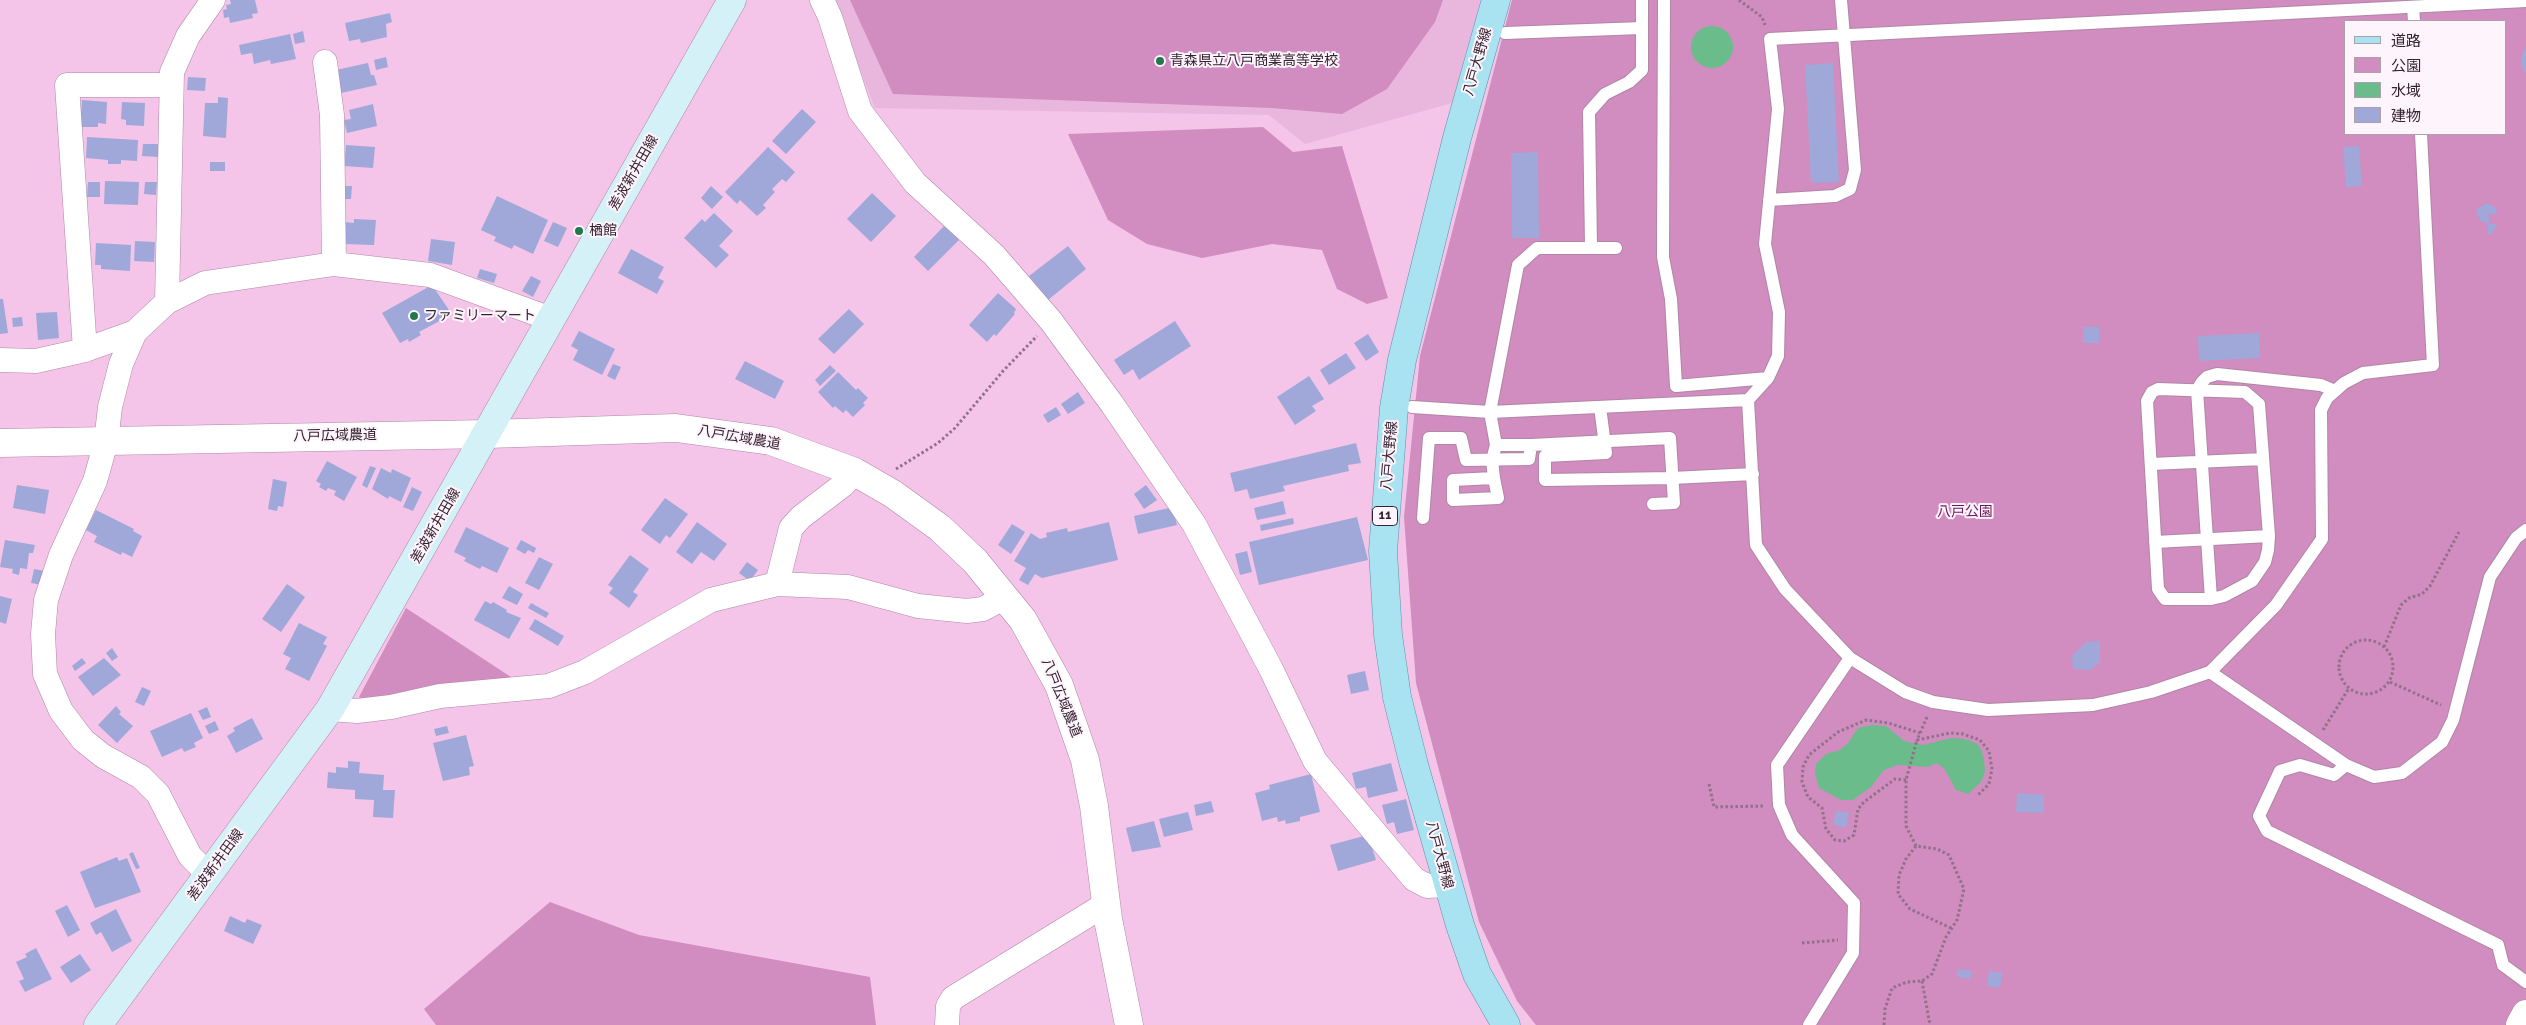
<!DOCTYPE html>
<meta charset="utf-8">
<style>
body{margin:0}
#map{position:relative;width:2526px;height:1025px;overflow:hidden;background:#f4c5e8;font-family:Signika,"Noto Sans JP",sans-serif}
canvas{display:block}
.legend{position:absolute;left:2344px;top:20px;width:162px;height:115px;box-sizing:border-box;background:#fef4fb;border:1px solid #aea0aa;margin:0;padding:6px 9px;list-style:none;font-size:15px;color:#352331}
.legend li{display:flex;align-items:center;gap:10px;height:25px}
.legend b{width:25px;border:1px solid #aea0aa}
</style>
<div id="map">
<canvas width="2526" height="1025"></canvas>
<ul class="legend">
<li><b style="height:6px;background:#a9e2f0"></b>道路</li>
<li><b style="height:14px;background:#d18cc0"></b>公園</li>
<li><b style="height:14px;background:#6abd8a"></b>水域</li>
<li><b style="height:14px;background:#9fa8d8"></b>建物</li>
</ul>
</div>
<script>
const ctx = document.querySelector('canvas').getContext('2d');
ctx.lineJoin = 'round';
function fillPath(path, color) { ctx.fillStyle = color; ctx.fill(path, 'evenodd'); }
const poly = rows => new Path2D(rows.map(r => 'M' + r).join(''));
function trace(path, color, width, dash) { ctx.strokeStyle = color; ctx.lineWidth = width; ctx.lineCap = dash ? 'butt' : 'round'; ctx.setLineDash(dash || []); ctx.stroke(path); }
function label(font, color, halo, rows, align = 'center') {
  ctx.font = font + ' Signika,"Noto Sans JP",sans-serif'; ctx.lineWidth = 4; ctx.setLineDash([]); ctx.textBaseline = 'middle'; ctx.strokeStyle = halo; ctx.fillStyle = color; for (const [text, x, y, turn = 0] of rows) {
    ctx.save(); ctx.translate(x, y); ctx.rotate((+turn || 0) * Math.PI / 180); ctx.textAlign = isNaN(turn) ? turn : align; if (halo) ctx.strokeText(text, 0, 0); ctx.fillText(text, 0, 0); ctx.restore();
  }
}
fillPath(poly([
 [832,0,1481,0,1452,103,1305,144,1269,115,875,108]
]), '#e9b6dd');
fillPath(poly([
 [850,0,1443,0,1435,22,1387,89,1342,114,1272,108,893,94],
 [1512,0,2526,0,2526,1010,2515,1025,1536,1025,1517,1001,1479,922,1416,683,1404,517,1420,356],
 [2345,21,2505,21,2505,134,2345,134],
 [1263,127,1293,152,1342,146,1388,298,1367,304,1337,289,1322,250,1272,244,1202,258,1147,244,1108,220,1068,134],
 [406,608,520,683,370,703,359,697],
 [550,902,639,935,870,977,876,1025,436,1025,424,1009]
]), '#d18cc0');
fillPath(poly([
 '1691 47a21 21 0 1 1 42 0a21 21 0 1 1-42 0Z',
 [1872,725,1886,726,1904,741,1923,745,1951,738,1965,739,1976,743,1981,749,1984,759,1985,772,1981,782,1968,794,1956,790,1944,768,1936,763,1928,767,1898,765,1884,770,1871,787,1853,800,1841,800,1819,788,1815,774,1816,764,1826,754,1840,750,1848,743,1858,728]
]), '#6abd8a');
fillPath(poly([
 [230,0,255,0,258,13,252,14,253,18,230,23,229,17,224,18,223,10,227,9,226,5,231,4],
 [390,13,392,22,386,24,387,37,361,43,360,39,349,41,345,23],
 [303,31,305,42,295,44,293,34],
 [290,34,296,59,271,64,270,60,254,64,252,53,241,55,239,45],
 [2526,45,2526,74,2521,66,2521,58],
 [386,57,388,67,376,70,374,60],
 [368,63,371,75,374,75,377,85,341,93,336,70],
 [1833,63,1839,182,1811,183,1805,65],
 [188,77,206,78,205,91,187,90],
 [218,97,228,98,226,138,203,136,205,103,218,103],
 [82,100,107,102,106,124,98,123,98,127,80,127],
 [122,102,145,103,144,126,126,125,126,120,121,119],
 [373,104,377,126,347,133,344,120,351,119,349,110],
 [802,109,816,122,786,154,772,141],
 [87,137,138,140,137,161,121,160,121,164,108,164,108,160,86,158],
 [143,144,158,144,158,157,142,156],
 [346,145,375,147,373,168,344,166],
 [2359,146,2362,186,2346,187,2343,147],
 [768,147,795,172,786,182,782,179,772,189,775,192,763,205,766,208,757,216,740,200,737,204,725,192],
 [1538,152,1539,238,1512,238,1511,153],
 [210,162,225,162,225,171,210,171],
 [105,181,139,182,138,205,104,204],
 [88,182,100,182,100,197,87,197],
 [145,182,157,182,156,195,144,194],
 [345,186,352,186,351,199,345,199],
 [711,186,723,197,712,209,701,198],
 [872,193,896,216,871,242,847,219],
 [497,196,548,220,533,254,514,245,512,249,494,241,496,237,481,230],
 [2488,203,2496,209,2497,214,2488,214,2490,224,2497,224,2492,234,2488,234,2488,224,2481,221,2476,213,2478,208],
 [714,213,733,231,719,246,729,255,716,268,684,238,702,219,705,222],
 [354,219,376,220,374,245,344,244,345,222,354,223],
 [553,222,567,228,558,247,544,241],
 [944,226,959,240,928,271,914,257],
 [431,239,455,242,452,265,428,261],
 [135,241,155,242,154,262,134,261],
 [96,243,131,245,130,271,101,269,101,265,95,265],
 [1068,246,1086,269,1048,300,1029,276],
 [631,249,664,267,658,278,664,281,657,294,618,273],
 [480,269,497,274,494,283,477,278],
 [531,276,541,281,533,297,522,291],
 [432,285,449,310,443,313,445,318,419,332,421,335,409,342,408,339,400,343,382,313],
 [998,293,1016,309,1014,313,1015,314,996,336,994,334,987,342,969,325],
 [0,299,3,299,8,333,0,334],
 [849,309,864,324,834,354,818,339],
 [57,312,59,338,38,340,36,313],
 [22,317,23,326,13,327,12,318],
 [1175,321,1191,346,1139,380,1133,369,1124,375,1114,360],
 [2083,327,2099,327,2099,343,2083,343],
 [579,331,615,349,602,375,573,360,578,350,571,346],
 [2259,333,2260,358,2199,361,2198,336],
 [1368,334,1379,352,1366,361,1354,343],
 [1346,353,1356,368,1329,385,1320,370],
 [745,361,784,381,775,399,735,379],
 [613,364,621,367,615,380,607,376],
 [830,365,836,371,820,386,815,380],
 [838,372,856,390,858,388,868,398,863,403,865,405,853,417,846,410,843,413,835,406,833,408,818,392],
 [1309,376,1324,399,1312,406,1316,411,1295,425,1277,397],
 [1078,392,1085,403,1068,414,1061,404],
 [1056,407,1061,415,1048,423,1043,415],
 [1356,443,1361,463,1348,465,1349,471,1283,486,1285,491,1250,499,1247,489,1235,492,1230,473],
 [327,461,357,477,344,501,334,495,336,491,328,488,326,491,319,487,321,484,316,481],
 [370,466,376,468,367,488,362,485],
 [381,468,391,473,392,469,411,478,401,502,389,496,388,499,372,489],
 [273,479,287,482,283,507,278,506,277,511,268,509],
 [17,485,49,490,45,514,13,508],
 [1146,485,1157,500,1144,509,1134,494],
 [412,487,422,492,413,511,403,507],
 [665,498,688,514,670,538,666,535,660,544,641,530],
 [1283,501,1286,514,1257,520,1254,508],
 [1173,507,1177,525,1138,534,1134,516],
 [96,510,134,529,133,531,142,536,132,557,122,552,121,555,94,542,97,536,86,530],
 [1357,517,1368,560,1259,585,1249,542],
 [1293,518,1294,524,1261,531,1260,525],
 [697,522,727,544,714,561,701,552,692,564,676,552],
 [1109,522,1118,560,1042,578,1035,574,1028,585,1019,580,1026,568,1014,561,1031,533,1040,539,1047,537,1046,533,1067,528,1068,532],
 [1012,524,1025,532,1011,554,998,545],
 [466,527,509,548,497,573,482,566,480,569,464,561,466,558,454,552],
 [5,540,35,545,33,553,29,553,27,569,20,568,19,575,12,573,13,569,0,567],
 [521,540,536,548,534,553,528,550,525,554,516,549],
 [1247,551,1252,572,1240,575,1235,554],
 [630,555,649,569,633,592,638,595,629,608,609,593,613,588,608,585],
 [539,557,553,564,539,590,525,583],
 [747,562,758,570,750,581,739,573],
 [34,569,45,571,43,585,31,583],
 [287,584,305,597,281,632,262,619],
 [509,586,523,594,517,605,502,598],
 [0,596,12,599,6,624,0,622],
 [485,601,491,604,493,602,507,610,506,612,521,618,509,639,474,620],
 [531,603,549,613,546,618,528,608],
 [535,619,564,636,558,646,529,629],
 [299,623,327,637,323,644,327,646,309,681,285,669,291,658,283,654],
 [2100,641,2100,662,2090,670,2073,669,2072,656,2086,642],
 [112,648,118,657,112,661,106,653],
 [82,658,86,663,75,671,72,666],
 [104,658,121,675,93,696,78,677],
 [1365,671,1369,690,1351,694,1347,675],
 [142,687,151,691,144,706,135,702],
 [116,706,121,712,119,714,133,726,117,743,98,725],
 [207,707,211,717,203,720,198,711],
 [191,713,203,738,194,743,196,747,184,752,182,748,162,757,150,731],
 [252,718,263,739,236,753,227,736,235,731,233,728],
 [215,721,219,730,209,734,205,726],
 [447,726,449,733,436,736,434,729],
 [466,735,474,766,469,767,470,775,443,781,433,743],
 [348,761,360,762,359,773,384,775,383,790,395,790,393,818,373,817,374,800,355,799,355,790,327,788,328,772,336,773,336,767,348,768],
 [1391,763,1398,791,1368,798,1366,787,1356,789,1352,773],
 [1311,774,1320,812,1300,817,1300,821,1286,824,1285,820,1278,822,1277,817,1262,821,1255,793,1270,789,1269,785],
 [2017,793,2044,795,2044,813,2016,812],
 [1406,799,1414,830,1397,834,1394,822,1387,824,1382,805],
 [1211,801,1214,812,1196,816,1194,805],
 [1836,811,1849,813,1846,828,1833,825],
 [1188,812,1193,830,1164,837,1159,819],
 [1154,821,1161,847,1132,852,1126,828],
 [1368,835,1376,860,1338,871,1330,845],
 [133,852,140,868,136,869,129,854],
 [117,857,119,861,127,858,141,892,95,908,80,872],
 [67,905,80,930,68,937,55,911],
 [116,909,132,941,112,952,101,932,96,935,90,923],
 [230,916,245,923,247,919,262,925,253,944,224,931],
 [36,948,52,979,25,992,19,981,24,979,16,962,27,957,25,954],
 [80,954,91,970,71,983,60,967],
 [1958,969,1972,971,1970,979,1957,977],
 [1989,971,2002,973,2000,988,1987,986]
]), '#9fa8d8');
const service = poly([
 [1664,0,1663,257,1671,299,1676,386,1768,378],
 [2413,7,2414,21],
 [1505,33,1642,28],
 [2421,134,2433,365,2363,373,2344,383,2327,398,2321,410,2322,539,2276,605,2210,672,2346,765,2334,775,2300,765,2280,771,2259,816,2267,831,2498,945,2503,965,2526,982],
 [1769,200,1835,196,1850,189,1855,170,1841,0],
 [1591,247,1589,112,1605,94,1629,82,1642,70,1642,0],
 [2158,389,2245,392,2259,404,2269,536,2268,550,2265,562,2252,581,2224,596,2211,599,2165,599,2158,589,2147,401,2152,392,2158,389],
 [1412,407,1490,412,1748,400],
 [1600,407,1606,453,1545,456,1545,480,1672,478,1753,474],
 [1496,445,1531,445,1670,438,1674,503,1653,504],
 [2151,464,2263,459],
 [1494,478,1498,498,1453,500,1453,480,1494,478,1492,460,1496,445,1490,412,1518,265,1537,248,1616,248],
 [1423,518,1429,438,1461,438,1466,460,1529,459,1531,445],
 [2155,542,2269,536],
 [2211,599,2197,390,2202,382,2207,377,2217,374,2321,385,2335,391],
 [1850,658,1905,692,1933,702,1988,710,2093,705,2151,692,2210,672],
 [2346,765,2374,777,2402,773,2442,742,2453,720,2490,577,2516,538,2526,530],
 [1809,1025,1853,953,1854,903,1792,835,1779,805,1777,765,1850,658,1785,589,1756,545,1748,400,1768,378,1778,356,1779,312,1765,244,1778,109,1770,39,2526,1]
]);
const minor = poly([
 [822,0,830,17,860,111,915,183,994,255,1051,321,1112,404,1194,524,1271,669,1315,761,1414,879,1427,886,1447,885],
 [325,62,332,115,334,264],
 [167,302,172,72,188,36,213,0],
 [135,332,121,364,110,407,106,442,95,481,61,555,46,600,43,634,45,674,61,711,83,740,103,756,141,777,158,794,190,856,209,875],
 [85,350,67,85,171,85],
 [0,360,36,361,85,350,135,332,167,302,205,283,334,264,430,275,551,319],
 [777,584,791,528,801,517,843,485,855,472],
 [330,709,357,711,391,707,440,696,549,686,585,672,711,600,777,584,848,587,918,606,967,611,983,609,1005,597],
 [947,1025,948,1006,953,998,1106,904]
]);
const tertiary = poly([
 [0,443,488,434,676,428,771,441,855,472,893,494,940,528,975,561,1023,620,1059,685,1085,760,1094,806,1108,919,1129,1025],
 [2520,1025,2526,1014]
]);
const secondary = poly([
 [98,1025,330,709,732,0]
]);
const primary = poly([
 [1496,0,1457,138,1402,360,1394,408,1383,551,1388,635,1397,697,1414,765,1460,925,1477,974,1506,1025]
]);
trace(service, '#b186a6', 14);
trace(minor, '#b186a6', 25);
trace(tertiary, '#b186a6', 29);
trace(secondary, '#b186a6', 29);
trace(primary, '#5b93a7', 29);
trace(poly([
 [1739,0,1762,17,1765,25],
 [896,469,938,443,955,428,1003,371,1037,336],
 '2339 667a27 27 0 1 1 54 0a27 27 0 1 1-54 0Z',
 [2384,647,2401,605,2409,598,2422,594,2430,586,2459,532],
 [2390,682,2441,705],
 [1927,717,1917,740,1950,733,1963,734,1980,740,1989,751,1992,769,1989,784,1977,796],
 [2323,730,2349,688],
 [1906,780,1895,779,1864,802,1858,809,1854,835,1844,841,1835,840,1826,829,1822,808,1808,797,1802,782,1803,767,1809,755,1838,732,1866,720,1888,723,1920,733],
 [1709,784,1714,807,1765,806],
 [1916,846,1906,859,1899,875,1898,894,1910,909,1953,929],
 [1802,943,1838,940],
 [1922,981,1930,1025],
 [1884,1025,1885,1009,1892,988,1907,982,1922,981,1932,974,1946,937,1957,920,1964,889,1949,855,1937,849,1916,846,1906,826,1906,780,1917,740]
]), '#917189', 3, [2.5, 2.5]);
trace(service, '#fff', 12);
trace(minor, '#fff', 24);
trace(tertiary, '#fff', 28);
trace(secondary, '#d4f1f8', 28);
trace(primary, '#a9e2f0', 28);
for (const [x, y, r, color] of [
 [1160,61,5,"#22784b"],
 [579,231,5,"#22784b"],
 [414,316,5,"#22784b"]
]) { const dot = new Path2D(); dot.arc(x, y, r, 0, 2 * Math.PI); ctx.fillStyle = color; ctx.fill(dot); trace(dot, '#fef4fb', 2); }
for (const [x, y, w] of [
 [1385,516,25]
]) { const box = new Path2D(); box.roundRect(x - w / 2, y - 9.5, w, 19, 4); ctx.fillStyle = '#fef4fb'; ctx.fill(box); trace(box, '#352331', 1); }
label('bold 12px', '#352331', null, [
 ["11",1385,516]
]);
label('14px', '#352331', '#fef4fb', [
 ["青森県立八戸商業高等学校",1170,61],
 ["楢館",589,231],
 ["ファミリーマート",424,316]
], 'left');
label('14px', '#352331', '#fef4fb', [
 ["八戸大野線",1478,62,-74],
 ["差波新井田線",634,173,-60],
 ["八戸広域農道",335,436,-1],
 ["八戸広域農道",739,438,10],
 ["八戸大野線",1390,456,-85],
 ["差波新井田線",436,526,-60],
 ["八戸広域農道",1061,698,68],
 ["八戸大野線",1439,855,75],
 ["差波新井田線",216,865,-54]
]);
label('14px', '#6a175c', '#fef4fb', [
 ["八戸公園",1965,512]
]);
</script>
